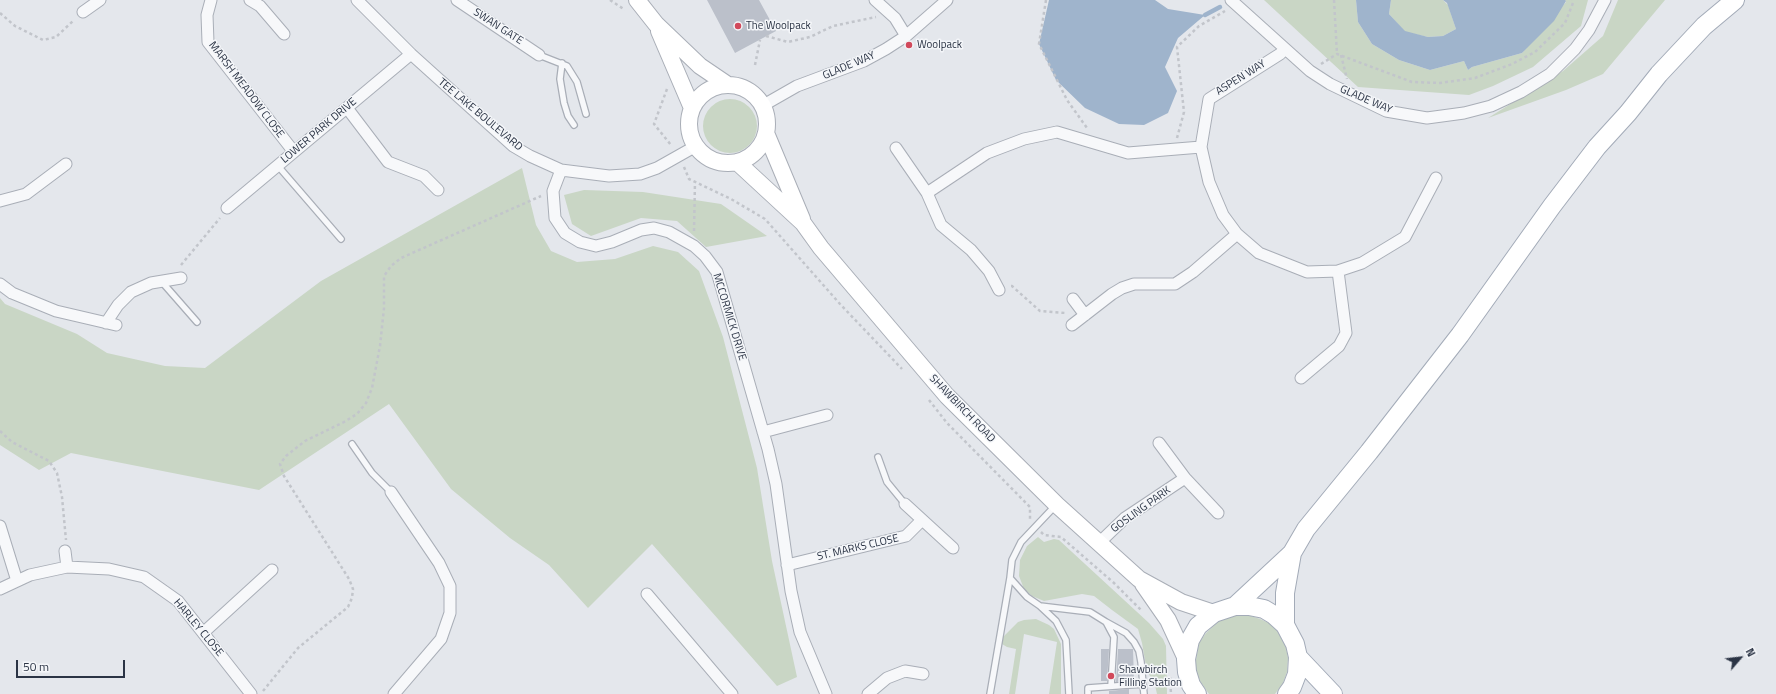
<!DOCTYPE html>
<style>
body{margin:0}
#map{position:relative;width:1776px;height:694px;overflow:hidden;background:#e4e7ec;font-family:"Titillium Web",sans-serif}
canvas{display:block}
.north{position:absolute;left:1720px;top:638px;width:40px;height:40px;-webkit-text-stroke:3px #f4f6f9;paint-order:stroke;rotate:62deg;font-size:11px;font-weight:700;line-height:16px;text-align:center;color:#2b3445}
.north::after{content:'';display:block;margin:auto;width:14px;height:18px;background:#2b3445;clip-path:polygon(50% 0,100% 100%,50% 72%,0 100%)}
.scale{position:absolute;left:16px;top:660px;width:109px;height:18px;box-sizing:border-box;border:2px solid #2b3445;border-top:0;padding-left:5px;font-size:12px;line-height:14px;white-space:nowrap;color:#2b3445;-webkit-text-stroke:3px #f4f6f9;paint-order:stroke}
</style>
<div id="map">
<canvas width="1776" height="694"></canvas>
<div class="north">N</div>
<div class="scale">50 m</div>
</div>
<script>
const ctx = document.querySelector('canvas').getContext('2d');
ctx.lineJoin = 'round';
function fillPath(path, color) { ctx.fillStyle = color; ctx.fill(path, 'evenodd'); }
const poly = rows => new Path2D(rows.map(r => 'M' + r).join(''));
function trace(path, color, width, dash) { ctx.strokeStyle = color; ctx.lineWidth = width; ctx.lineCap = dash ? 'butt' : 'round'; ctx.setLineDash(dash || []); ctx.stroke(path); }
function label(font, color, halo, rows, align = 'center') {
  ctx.font = font + ' "Titillium Web",sans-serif'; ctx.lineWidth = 3; ctx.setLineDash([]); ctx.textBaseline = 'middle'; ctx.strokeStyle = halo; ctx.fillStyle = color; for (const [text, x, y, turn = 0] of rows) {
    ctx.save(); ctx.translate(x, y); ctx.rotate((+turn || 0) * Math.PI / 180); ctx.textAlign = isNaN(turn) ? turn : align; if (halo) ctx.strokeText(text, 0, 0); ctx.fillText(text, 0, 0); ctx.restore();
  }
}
fillPath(poly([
 [1264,0,1356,0,1358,22,1372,44,1399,60,1430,70,1464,61,1468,70,1472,67,1522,53,1566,2,1565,0,1588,0,1581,26,1533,67,1493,86,1469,95,1358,87],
 [1391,0,1443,0,1448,5,1456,29,1443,36,1428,37,1405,32,1389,14],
 [1618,0,1665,0,1603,74,1566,90,1488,118,1563,71,1603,36],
 '703 126a27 27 0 1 1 54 0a27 27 0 1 1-54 0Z',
 [522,168,536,225,551,251,577,262,615,259,653,246,678,252,699,271,723,337,757,468,772,561,797,677,777,686,652,544,588,608,549,565,510,538,451,489,389,404,259,490,71,453,39,470,0,445,0,298,5,304,77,334,107,353,165,366,205,368,321,281],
 [584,190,643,192,721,204,767,236,706,247,677,221,641,218,591,236,572,224,564,195],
 [1038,537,1044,542,1054,539,1059,540,1149,623,1163,639,1166,646,1167,694,1157,694,1154,681,1147,672,1142,643,1138,629,1112,610,1094,596,1082,594,1044,601,1032,596,1024,589,1019,576,1020,560,1027,546],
 [1236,615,1248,615,1260,619,1269,623,1277,631,1286,647,1288,658,1287,672,1283,683,1275,694,1209,694,1200,681,1196,670,1196,660,1199,643,1206,633,1219,621],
 [1036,619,1049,625,1054,629,1061,644,1061,694,1049,694,1057,642,1024,634,1015,694,1009,694,1016,649,1007,647,1002,644,1003,637,1018,622,1024,620]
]), '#c9d6c5');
fillPath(poly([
 [1049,0,1155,0,1168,9,1205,15,1178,38,1165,67,1177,91,1168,113,1144,125,1119,124,1085,108,1056,80,1039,44],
 [1356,0,1391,0,1389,14,1405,31,1428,37,1443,36,1456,29,1447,3,1443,0,1565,0,1566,1,1554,21,1522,53,1472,67,1468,70,1464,61,1430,70,1399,60,1372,44,1358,22]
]), '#9fb4cc');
trace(poly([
 [1205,15,1220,7]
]), '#9fb4cc', 4.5);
fillPath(poly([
 [707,0,759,0,776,31,735,53],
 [1101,649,1109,649,1107,681,1101,681],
 [1118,649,1133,649,1134,680,1116,682],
 [1129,689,1129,694,1109,694,1109,691]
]), '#bbc0ca');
const lane = poly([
 [539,55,567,66,577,82,586,114],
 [562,63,560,79,564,103,568,116,574,125],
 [278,166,341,239],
 [162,282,197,322],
 [352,444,372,473,391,492],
 [878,457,887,482,905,504],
 [1056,505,1021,542,1012,560,1010,578,1027,597,1040,606,1090,612,1106,622,1114,637,1111,686],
 [1040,606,1056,621,1066,640,1069,694],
 [1106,622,1126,633,1134,642,1139,651,1141,662,1143,684],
 [990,694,1010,578],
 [1088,694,1088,688,1143,684,1144,694]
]);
const street = poly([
 [211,0,207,15,208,42,294,152],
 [250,0,260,6,284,34],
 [357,0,411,54,513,146,530,156,561,170,609,176,640,174,657,168,696,146],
 [457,0,539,55],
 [875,0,895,18,906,36],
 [1231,0,1310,71,1330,84,1386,111,1427,118,1464,113,1491,106,1521,92,1550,74,1575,49,1589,30,1605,0],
 [83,12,100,0],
 [1285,49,1280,54,1209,99,1201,147,1209,182,1223,215,1237,234,1259,253,1307,272,1338,271,1362,263,1405,237,1436,178],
 [762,106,797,86,864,61,886,49,906,36,947,0],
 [347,108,388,162,424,176,438,190],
 [896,148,927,193,941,225,971,250,989,271,999,290],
 [561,170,553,191,555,218,565,233,580,242,596,246,612,242,641,230,654,228,669,232,694,246,705,256,717,272,768,449,776,484,791,591,800,632,826,694],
 [927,193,987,153,1024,139,1057,132,1128,153,1201,147],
 [0,201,26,194,66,164],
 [227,208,411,54],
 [0,284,12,293,56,311,116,325],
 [1073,299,1085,315],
 [106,323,118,305,131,292,151,283,181,278],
 [1072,325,1112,294,1122,288,1134,284,1175,284,1193,272,1237,234],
 [1301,378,1339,346,1346,333,1338,271],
 [763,432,827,415],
 [1159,443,1185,478,1218,513],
 [391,492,439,563,450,586,450,613,441,639,394,694],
 [905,504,953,548],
 [0,526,17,581],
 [1099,543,1125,518,1185,478],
 [65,551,67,567],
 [787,565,906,536,922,520],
 [0,589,30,575,67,567,109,569,144,577,178,601,251,694],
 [647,594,732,694],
 [203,633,272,570],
 [868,694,887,678,905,671,923,674]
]);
const secondary = poly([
 [637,0,656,24,700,66,728,85],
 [659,31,692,108],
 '689 124a39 39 0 1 1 78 0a39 39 0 1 1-78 0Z',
 [766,133,802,219],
 [737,162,803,223,821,248,947,396,1057,505,1139,579,1181,602,1214,613],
 [1143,584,1168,620,1186,659]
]);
const primary = poly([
 [1235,606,1292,553,1306,529,1369,452,1460,335,1552,206,1597,147,1628,113,1659,74,1704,26,1735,0],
 [1285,625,1285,593,1292,553],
 [1298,657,1333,694],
 [1197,694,1191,685,1187,672,1186,659,1190,640,1198,626,1214,613,1235,606,1249,606,1264,609,1274,615,1285,625,1295,644,1298,657,1297,674,1292,687,1287,694]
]);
trace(lane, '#a9aeb7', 8);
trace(street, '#a9aeb7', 13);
trace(secondary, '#a9aeb7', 18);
trace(primary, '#a3abb8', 20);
trace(poly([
 [610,0,625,10],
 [1046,0,1039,44,1067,100,1087,128],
 [1334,0,1337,54],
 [0,13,15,26,43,40,56,37,74,20],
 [766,36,788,42,810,37,833,26,876,17],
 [1341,55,1347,79],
 [1321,64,1337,54,1412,82,1440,83,1475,78,1512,64,1535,52,1565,23,1573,3,1572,0],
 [755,65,760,40],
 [667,89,654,124,671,145],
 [1177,138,1184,112,1177,47,1199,26,1225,11],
 [684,167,689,179,731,199,765,219,840,304,902,369],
 [694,231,695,182],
 [181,265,220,218],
 [1011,286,1012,286,1040,311,1066,313],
 [929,400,947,423,1030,507,1030,519],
 [0,431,12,442,49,461,57,473,62,497,66,540],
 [1041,532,1044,535,1061,537,1114,583,1142,611],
 [1170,677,1171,694],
 [263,691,298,648,348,607,352,598,353,589,349,579,284,476,280,464,286,456,305,441,344,422,357,414,366,403,372,388,380,346,384,308,384,276,391,266,401,258,541,196]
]), '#c2c5cb', 2.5, [3, 3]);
trace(lane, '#f7f8fa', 5.5);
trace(street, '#f7f8fa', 11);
trace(secondary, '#fff', 16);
trace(primary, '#fff', 18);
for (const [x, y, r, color] of [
 [738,26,4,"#d1495b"],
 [909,45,4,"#d1495b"],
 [1111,676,4,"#d1495b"]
]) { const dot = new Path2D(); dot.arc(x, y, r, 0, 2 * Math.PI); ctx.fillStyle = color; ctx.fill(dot); trace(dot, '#f4f6f9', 1.5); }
label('11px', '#2b3445', '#f4f6f9', [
 ["The Woolpack",746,26],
 ["Woolpack",917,45],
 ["Shawbirch",1119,670],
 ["Filling Station",1119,683]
], 'left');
label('11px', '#2b3445', '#f4f6f9', [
 ["SWAN GATE",498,27,33],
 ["GLADE WAY",849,66,-23],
 ["ASPEN WAY",1241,78,-32],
 ["MARSH MEADOW CLOSE",246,90,53],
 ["GLADE WAY",1366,100,23],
 ["TEE LAKE BOULEVARD",480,115,40],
 ["LOWER PARK DRIVE",319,131,-40],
 ["MCCORMICK DRIVE",729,317,73],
 ["SHAWBIRCH ROAD",962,409,46],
 ["GOSLING PARK",1141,510,-36],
 ["ST. MARKS CLOSE",858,548,-13],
 ["HARLEY CLOSE",198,628,50]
]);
</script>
